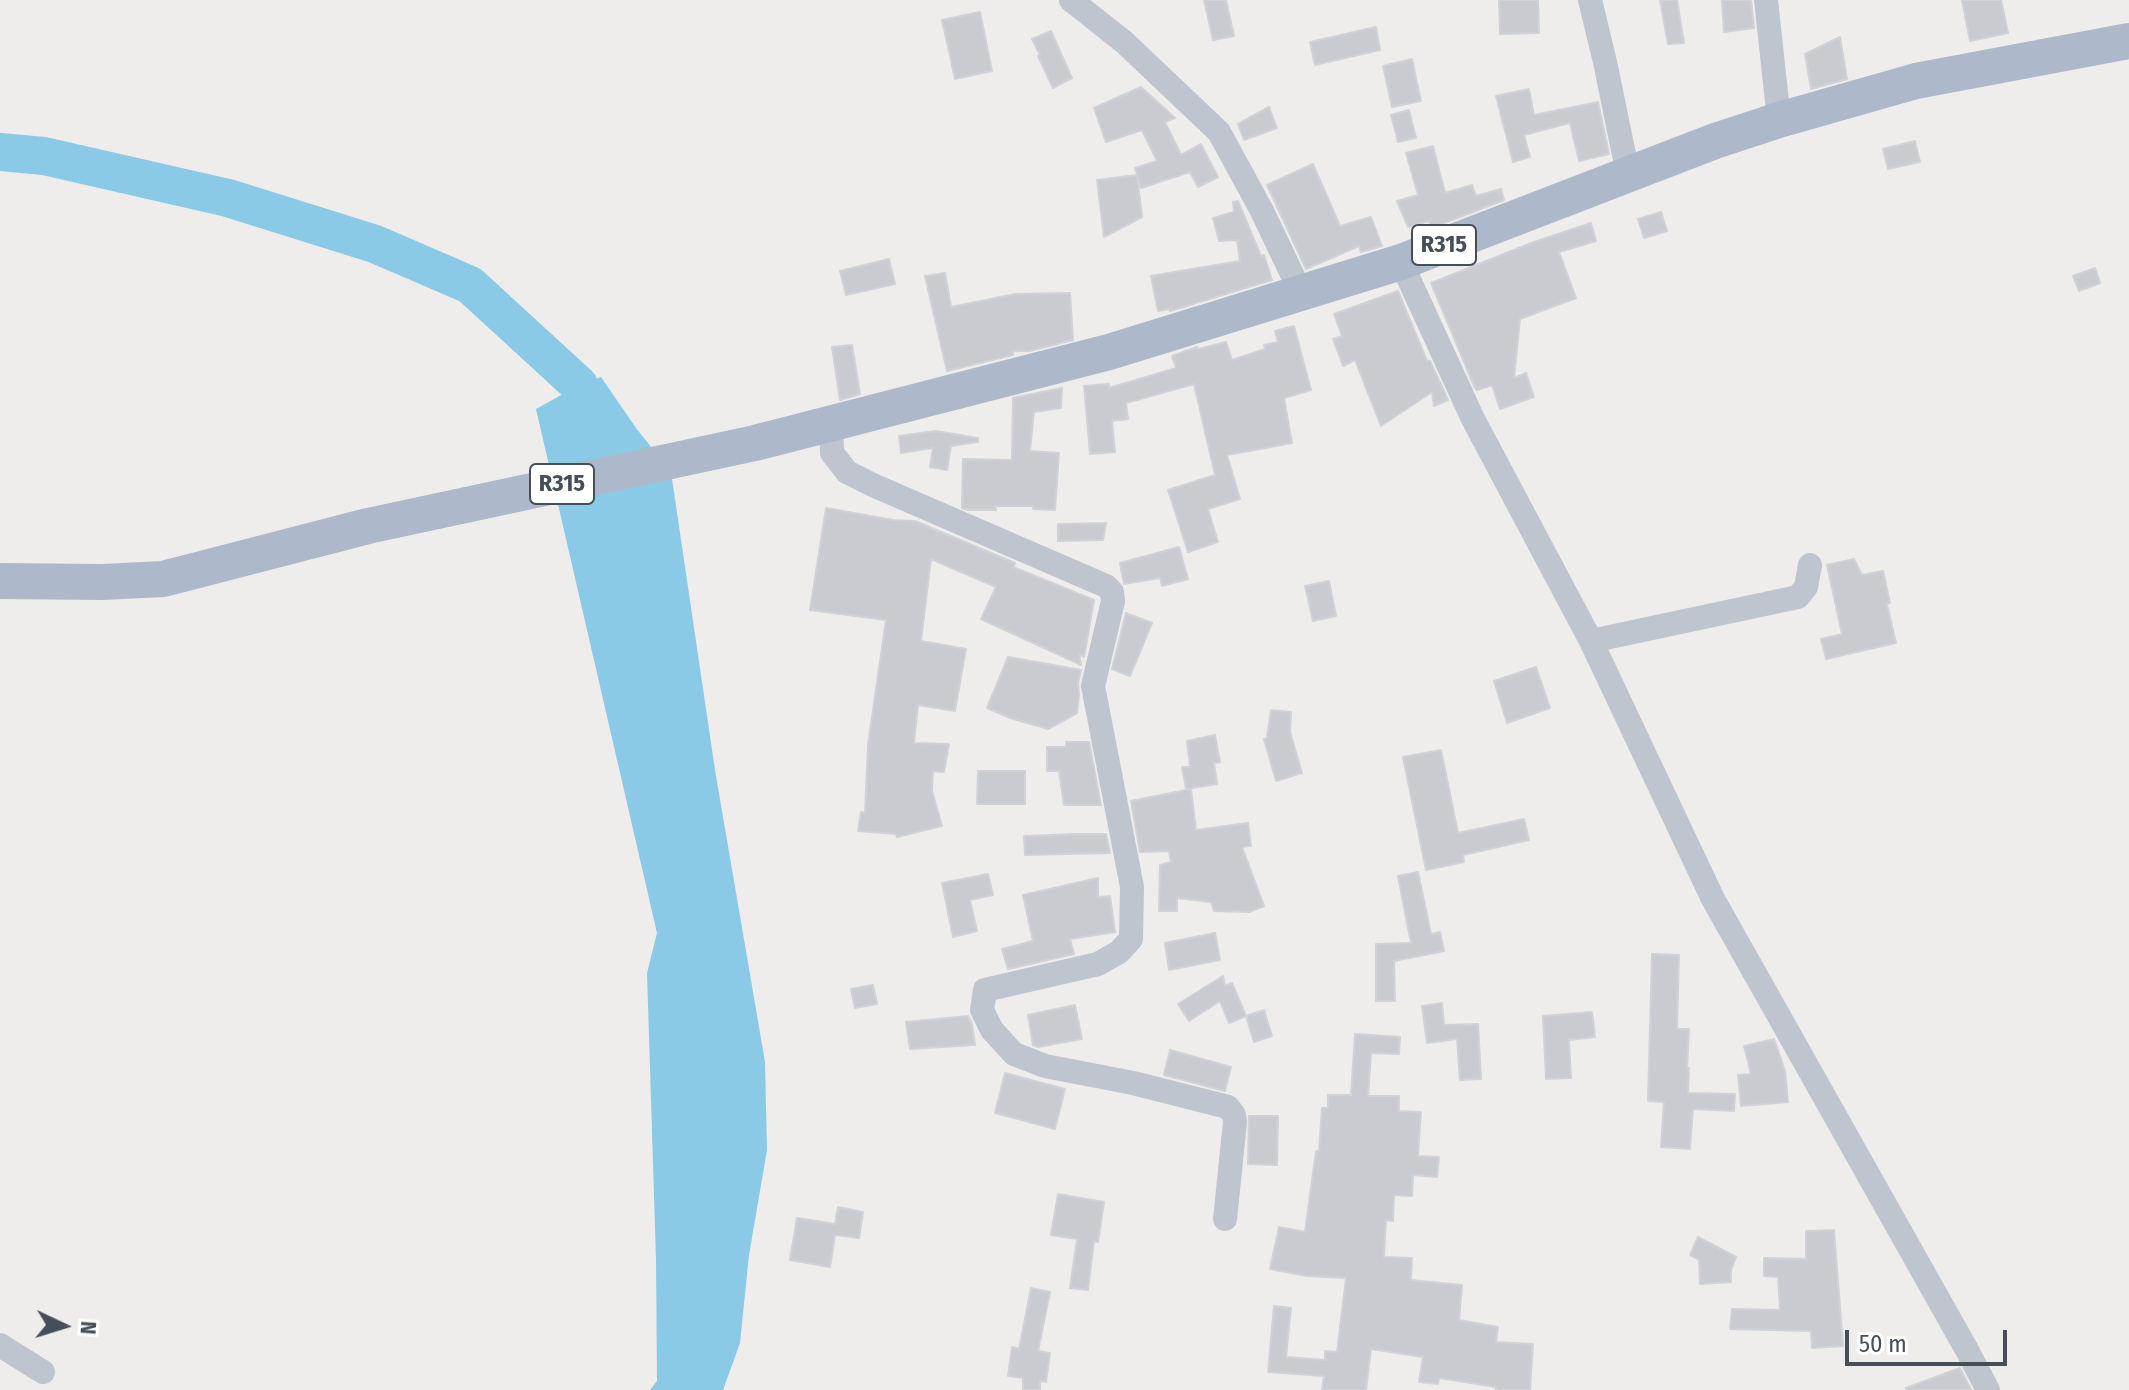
<!DOCTYPE html>
<style>
body{margin:0}
#map{position:relative;width:2129px;height:1390px;overflow:hidden;background:#efecec;font-family:"Fira Sans Condensed",sans-serif}
canvas{display:block}
.north{position:absolute;left:24px;top:1286px;width:80px;height:80px;-webkit-text-stroke:6px #fff;paint-order:stroke;rotate:94deg;font-size:22px;font-weight:700;line-height:32px;text-align:center;color:#464e58}
.north::after{content:'';display:block;margin:auto;width:28px;height:36px;background:#464e58;clip-path:polygon(50% 0,100% 100%,50% 72%,0 100%)}
.scale{position:absolute;left:1845px;top:1330px;width:162px;height:36px;box-sizing:border-box;border:4px solid #464e58;border-top:0;padding-left:10px;font-size:24px;line-height:28px;white-space:nowrap;color:#464e58;-webkit-text-stroke:6px #fff;paint-order:stroke}
</style>
<div id="map">
<canvas width="2129" height="1390"></canvas>
<div class="north">N</div>
<div class="scale">50 m</div>
</div>
<script>
const ctx = document.querySelector('canvas').getContext('2d');
ctx.lineJoin = 'round';
function fillPath(path, color) { ctx.fillStyle = color; ctx.fill(path, 'evenodd'); }
const poly = rows => new Path2D(rows.map(r => 'M' + r).join(''));
function trace(path, color, width, dash) { ctx.strokeStyle = color; ctx.lineWidth = width; ctx.lineCap = dash ? 'butt' : 'round'; ctx.setLineDash(dash || []); ctx.stroke(path); }
function label(font, color, halo, rows, align = 'center') {
  ctx.font = font + ' "Fira Sans Condensed",sans-serif'; ctx.lineWidth = 8; ctx.setLineDash([]); ctx.textBaseline = 'middle'; ctx.strokeStyle = halo; ctx.fillStyle = color; for (const [text, x, y, turn = 0] of rows) {
    ctx.save(); ctx.translate(x, y); ctx.rotate((+turn || 0) * Math.PI / 180); ctx.textAlign = isNaN(turn) ? turn : align; if (halo) ctx.strokeText(text, 0, 0); ctx.fillText(text, 0, 0); ctx.restore();
  }
}
fillPath(poly([
 [601,377,636,428,671,472,715,770,765,1062,767,1150,749,1255,740,1343,723,1390,650,1390,657,1381,656,1259,647,973,657,933,536,409,579,385]
]), '#8bcae6');
trace(poly([
 [0,152,44,156,228,198,375,244,470,285,579,385,595,433]
]), '#8bcae6', 38);
const building = poly([
 [1204,0,1226,0,1234,36,1213,40,1204,0],
 [1499,0,1538,0,1539,33,1500,34,1499,0],
 [1660,0,1677,0,1684,43,1668,44,1660,0],
 [1722,0,1751,0,1754,28,1724,32,1722,0],
 [1962,0,2001,0,2008,33,1970,41,1962,0],
 [980,12,992,71,955,79,942,20,980,12],
 [1376,27,1380,50,1315,65,1310,42,1376,27],
 [1051,31,1072,78,1053,88,1038,56,1040,55,1032,39,1051,31],
 [1840,37,1847,79,1811,89,1805,54,1840,37],
 [1412,59,1421,101,1392,107,1383,66,1412,59],
 [1141,87,1175,118,1165,122,1181,155,1201,144,1218,177,1198,187,1190,172,1141,188,1135,168,1157,161,1142,130,1106,142,1094,108,1141,87],
 [1529,89,1534,115,1598,102,1609,154,1579,161,1570,123,1524,135,1530,157,1513,162,1496,96,1529,89],
 [1269,107,1277,128,1244,140,1238,124,1269,107],
 [1409,110,1416,138,1398,142,1391,115,1409,110],
 [1915,141,1920,162,1888,169,1883,149,1915,141],
 [1433,146,1445,193,1472,185,1476,196,1501,189,1504,200,1431,228,1429,221,1408,227,1397,201,1418,195,1406,153,1433,146],
 [1313,164,1340,226,1371,217,1382,246,1361,252,1359,246,1306,269,1267,185,1313,164],
 [1137,175,1142,217,1104,237,1097,180,1137,175],
 [1238,201,1261,256,1264,255,1272,280,1170,311,1169,309,1158,311,1151,276,1240,261,1237,240,1219,241,1213,218,1234,212,1233,202,1238,201],
 [1661,212,1667,231,1644,238,1638,219,1661,212],
 [1591,223,1596,241,1559,252,1576,298,1520,319,1514,378,1526,373,1534,397,1500,409,1492,385,1477,390,1475,388,1431,283,1534,242,1591,223],
 [889,259,895,284,846,295,840,271,889,259],
 [2095,268,2100,283,2079,291,2073,276,2095,268],
 [945,273,951,307,1015,294,1070,293,1073,340,1029,351,1013,351,1013,355,947,371,925,276,945,273],
 [1398,291,1427,361,1430,361,1448,400,1434,406,1432,392,1381,426,1355,360,1343,366,1333,339,1342,336,1334,314,1398,291],
 [1294,326,1311,390,1284,398,1292,443,1227,455,1240,499,1208,509,1218,542,1188,552,1168,490,1215,475,1194,384,1126,403,1128,419,1112,421,1115,452,1090,454,1084,386,1109,384,1109,388,1176,368,1172,356,1197,347,1198,349,1226,342,1232,360,1265,349,1264,345,1278,342,1275,331,1294,326],
 [852,345,860,394,840,400,832,347,852,345],
 [1062,388,1061,408,1034,412,1030,451,1059,453,1055,510,1033,509,1033,506,995,506,996,510,968,510,962,508,963,459,1012,460,1013,398,1062,388],
 [936,431,978,438,978,442,951,446,947,470,930,467,933,448,901,453,899,436,936,431],
 [826,508,893,520,915,521,1015,563,1013,567,1094,600,1084,657,1079,654,1081,665,981,619,996,587,931,559,921,641,966,649,955,711,918,705,914,743,949,744,944,772,933,771,932,791,942,826,897,837,896,834,858,831,861,812,865,813,868,745,886,620,810,610,826,508],
 [1106,523,1103,540,1058,541,1058,524,1106,523],
 [1179,547,1188,579,1162,586,1160,578,1124,584,1120,563,1179,547],
 [1854,559,1862,575,1883,571,1890,603,1887,604,1896,643,1826,659,1821,639,1842,634,1827,565,1854,559],
 [1329,581,1336,616,1313,621,1305,586,1329,581],
 [1126,613,1152,623,1130,676,1112,669,1126,613],
 [1008,657,1081,670,1078,683,1079,695,1077,713,1048,729,1010,718,987,708,1008,657],
 [1536,667,1550,708,1507,723,1494,681,1536,667],
 [1271,710,1291,712,1290,732,1302,773,1276,781,1264,739,1267,738,1271,710],
 [1215,735,1220,762,1214,763,1217,784,1186,789,1182,767,1190,767,1187,741,1215,735],
 [1066,742,1089,742,1101,805,1064,805,1059,771,1047,771,1047,747,1066,747,1066,742],
 [1441,750,1458,833,1524,819,1529,840,1463,855,1464,862,1426,870,1403,757,1441,750],
 [978,771,1025,771,1025,804,977,804,978,771],
 [1191,789,1196,830,1248,823,1251,846,1242,847,1264,906,1249,912,1214,911,1211,902,1177,898,1177,911,1159,911,1160,865,1171,862,1169,851,1140,852,1131,801,1191,789],
 [1077,834,1106,834,1110,853,1025,855,1024,836,1077,834],
 [1418,872,1431,934,1440,932,1444,951,1394,961,1395,1001,1376,1001,1376,944,1411,943,1398,876,1418,872],
 [988,874,993,895,970,900,977,931,953,937,942,883,988,874],
 [1098,878,1098,897,1110,896,1115,932,1070,939,1074,954,1008,969,1002,949,1033,941,1023,895,1098,878],
 [1215,933,1220,960,1169,970,1165,943,1215,933],
 [1652,954,1679,955,1677,1029,1689,1029,1687,1068,1689,1068,1688,1093,1735,1094,1734,1111,1693,1109,1690,1149,1661,1147,1664,1102,1648,1101,1652,954],
 [1223,976,1225,986,1232,983,1246,1016,1229,1023,1220,1001,1189,1021,1178,1004,1223,976],
 [873,985,877,1004,855,1008,851,989,873,985],
 [1442,1003,1444,1025,1478,1024,1481,1079,1460,1080,1457,1039,1427,1043,1422,1006,1442,1003],
 [1075,1005,1082,1039,1038,1047,1033,1045,1028,1015,1075,1005],
 [1264,1010,1272,1036,1254,1042,1246,1016,1264,1010],
 [1592,1012,1595,1037,1569,1040,1571,1078,1546,1079,1543,1016,1592,1012],
 [968,1016,972,1024,975,1045,910,1049,906,1022,968,1016],
 [1355,1034,1400,1037,1399,1054,1371,1053,1368,1096,1399,1096,1399,1111,1421,1112,1418,1156,1439,1157,1437,1177,1413,1175,1412,1196,1394,1195,1393,1221,1386,1220,1384,1257,1412,1258,1411,1280,1462,1285,1459,1320,1498,1327,1496,1342,1533,1344,1530,1390,1496,1390,1496,1387,1439,1378,1438,1384,1419,1382,1423,1357,1371,1349,1366,1390,1322,1390,1324,1376,1268,1372,1274,1306,1291,1308,1286,1357,1325,1360,1325,1351,1337,1352,1346,1278,1307,1276,1270,1269,1279,1227,1305,1232,1316,1151,1319,1151,1322,1108,1328,1108,1328,1095,1351,1095,1355,1034],
 [1774,1039,1785,1071,1788,1102,1741,1106,1738,1075,1751,1074,1744,1046,1774,1039],
 [1170,1050,1231,1067,1225,1091,1164,1075,1170,1050],
 [1005,1073,1065,1089,1055,1129,995,1113,1005,1073],
 [1249,1116,1278,1116,1277,1165,1248,1164,1249,1116],
 [1058,1194,1104,1202,1098,1242,1094,1241,1088,1290,1070,1288,1077,1239,1051,1235,1058,1194],
 [838,1207,863,1212,859,1238,835,1235,830,1267,790,1260,797,1218,835,1224,838,1207],
 [1834,1230,1843,1346,1812,1348,1811,1331,1730,1329,1732,1309,1780,1310,1778,1277,1764,1276,1764,1258,1806,1259,1806,1231,1834,1230],
 [1698,1237,1736,1257,1731,1270,1731,1282,1700,1284,1699,1260,1690,1255,1698,1237],
 [1031,1288,1050,1292,1038,1351,1050,1353,1046,1382,1040,1381,1040,1390,1023,1390,1023,1378,1008,1376,1012,1347,1019,1349,1031,1288],
 [1960,1368,1971,1390,1906,1390,1906,1388,1960,1368]
]);
fillPath(building, '#cacbd1');
trace(building, '#d0d2d8', 2);
trace(poly([
 [1071,0,1124,42,1219,132,1262,211,1301,293],
 [1590,0,1605,62,1628,174],
 [1766,0,1779,120],
 [1401,262,1473,419,1591,641,1713,899,1967,1350,1988,1390],
 [831,422,832,453,847,472,875,486,1106,586,1112,592,1113,601,1093,686,1132,887,1131,939,1119,952,1098,964,985,990,982,1010,992,1030,1014,1054,1045,1066,1133,1083,1228,1107,1234,1115,1235,1122,1225,1219],
 [1591,641,1798,597,1806,587,1810,565],
 [0,1345,43,1372]
]), '#bec5ce', 24);
trace(poly([
 [0,581,103,582,163,579,368,526,755,443,1109,352,1401,262,1715,141,1779,120,1916,81,2129,41]
]), '#adb9ca', 36);
for (const [x, y, w] of [
 [1444,245,64],
 [562,484,64]
]) { const box = new Path2D(); box.roundRect(x - w / 2, y - 20, w, 40, 6); ctx.fillStyle = '#fff'; ctx.fill(box); trace(box, '#464e58', 2); }
label('bold 24px', '#464e58', null, [
 ["R315",1444,245],
 ["R315",562,484]
]);
</script>
